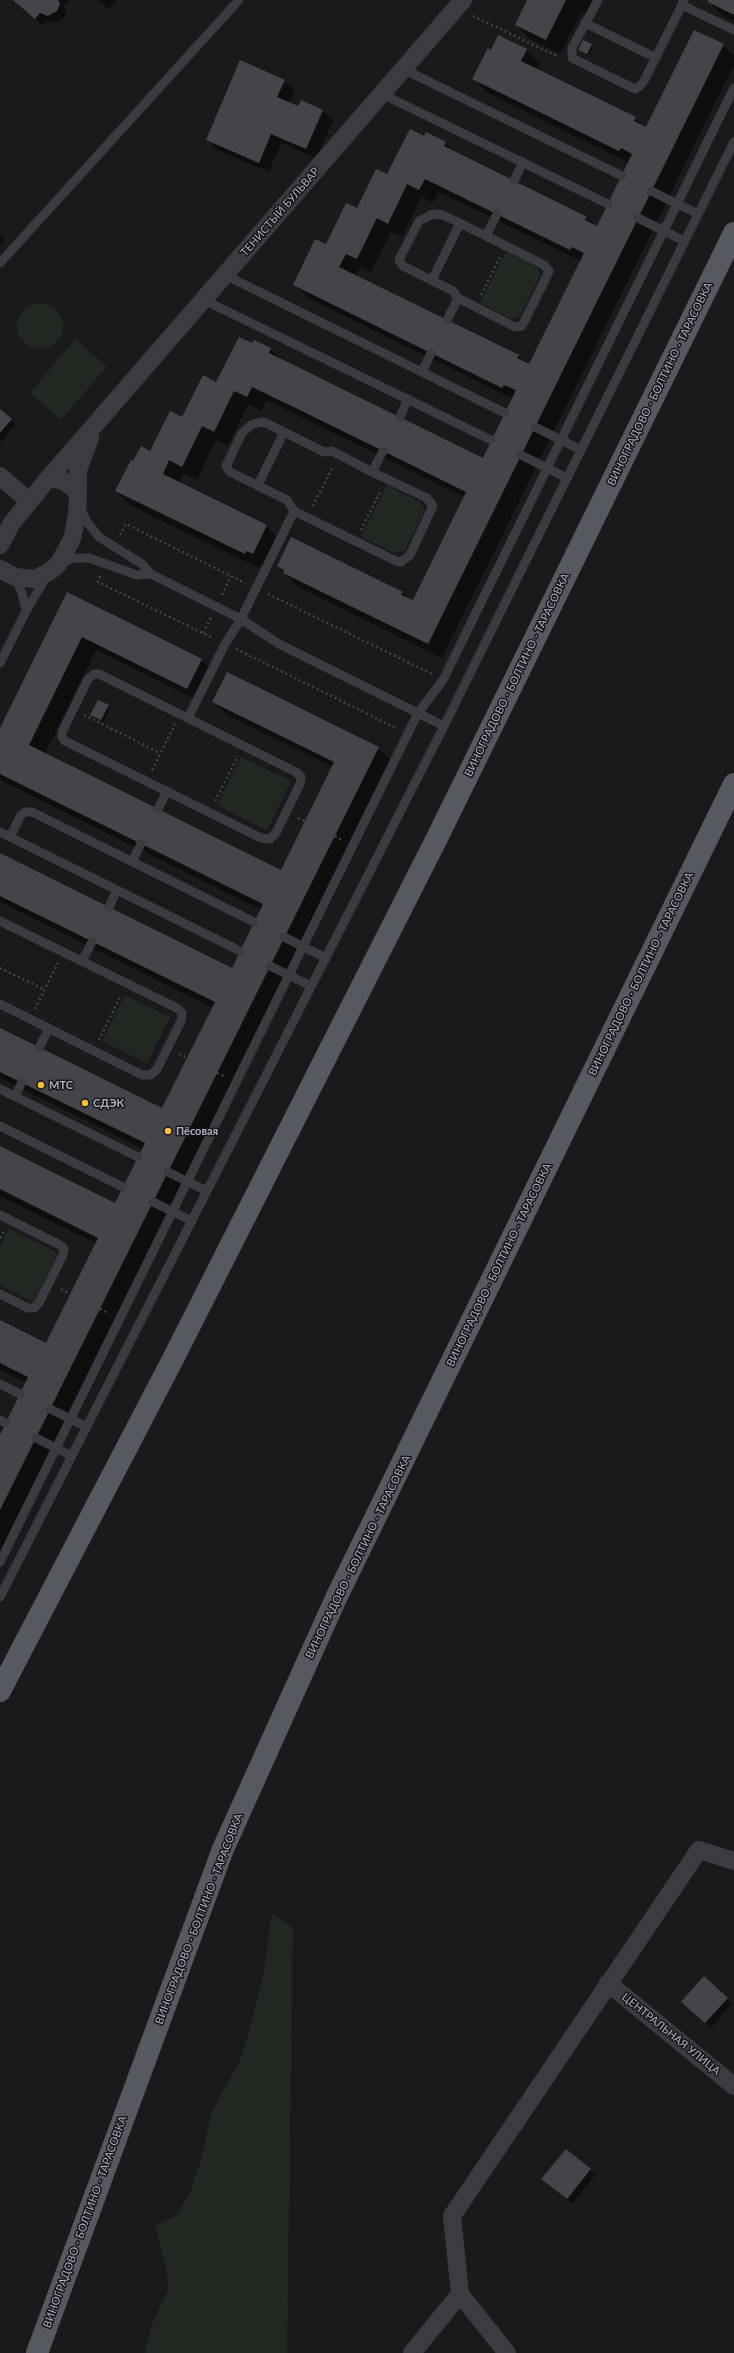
<!DOCTYPE html>
<meta charset="utf-8">
<style>
body{margin:0}
canvas{display:block;background:#1a1a1d}
</style>
<canvas width="734" height="2353"></canvas>
<script>
const ctx = document.querySelector('canvas').getContext('2d');
ctx.lineJoin = 'round';
function fillPath(path, color) { ctx.fillStyle = color; ctx.fill(path, 'evenodd'); }
const poly = rows => new Path2D(rows.map(r => 'M' + r).join(''));
function trace(path, color, width, dash) { ctx.strokeStyle = color; ctx.lineWidth = width; ctx.lineCap = dash ? 'butt' : 'round'; ctx.setLineDash(dash || []); ctx.stroke(path); }
function label(font, color, halo, rows, align = 'center') {
  ctx.font = font + ' Lato,sans-serif'; ctx.lineWidth = 3; ctx.setLineDash([]); ctx.textBaseline = 'middle'; ctx.strokeStyle = halo; ctx.fillStyle = color; for (const [text, x, y, turn = 0] of rows) {
    ctx.save(); ctx.translate(x, y); ctx.rotate((+turn || 0) * Math.PI / 180); ctx.textAlign = isNaN(turn) ? turn : align; if (halo) ctx.strokeText(text, 0, 0); ctx.fillText(text, 0, 0); ctx.restore();
  }
}
fillPath(poly([
 [506,252,537,267,540,275,520,316,512,319,480,303],
 '17 326a23 23 0 1 1 46 0a23 23 0 1 1-46 0Z',
 [75,339,107,366,61,420,30,393],
 [387,485,420,502,425,510,405,550,395,553,361,537],
 [241,757,291,781,267,830,217,805],
 [125,995,170,1017,147,1063,102,1041],
 [9,1229,58,1253,34,1302,0,1285,0,1247],
 [272,1914,293,1928,287,2353,146,2353,145,2348,154,2319,169,2288,165,2263,155,2226,177,2215,190,2192,199,2166,212,2112,242,2056,263,1979]
]), '#202821');
fillPath(poly([
 [15,0,69,0,64,6,67,12,64,18,56,23,48,20,43,26],
 [99,0,117,0,109,9],
 [528,0,601,0,592,18,581,13,560,54,530,39,516,25],
 [710,0,734,0,734,21,723,16,709,2],
 [591,45,593,47,589,56,579,50],
 [723,45,734,56,734,65,442,658,298,587,278,566,402,593,413,602,464,497,266,400,261,411,248,404,228,445,216,440,197,480,184,474,179,483,266,526,280,540,267,568,260,564,259,568,130,505,116,491,134,462,151,452,254,341,271,349,281,360,483,459,513,399,308,298,294,284,357,210,424,137,445,143,455,153,586,217,598,227,629,163,488,93,474,79,492,52,526,50,540,64,537,70,635,118,646,128],
 [439,192,581,261,529,365,518,356,356,276,360,267,371,272,391,232,402,237,421,197,433,203],
 [284,80,294,90,289,103,299,107,301,102,323,111,333,121,316,158,281,143,269,172,217,150,207,140],
 [0,234,5,239,0,245],
 [0,410,16,424,0,443],
 [68,594,201,660,215,674,201,702,96,650,45,754,281,871,333,767,227,715,214,701,378,748,392,761,0,1552,0,1437,27,1383,0,1370,0,1321,46,1344,96,1243,0,1196,0,1147,115,1205,143,1149,0,1078,0,1029,162,1110,213,1008,0,902,0,854,232,969,262,910,0,780,0,730],
 [108,706,110,708,104,722,91,715],
 [704,1977,732,2003,711,2028,687,2006],
 [566,2151,595,2175,572,2204,548,2184]
]), '#0007');
fillPath(poly([
 [13,0,58,0,60,4,57,11,48,16,40,13,35,19],
 [527,0,566,0,546,40,515,25],
 [708,0,734,0,734,15,708,2],
 [694,30,724,44,428,644,283,573,284,570,277,566,291,537,403,592,401,595,413,600,466,492,304,412,252,387,247,397,234,391,214,432,202,426,182,467,169,460,163,474,267,525,253,554,246,551,245,554,115,491,131,460,133,461,141,446,150,451,170,411,182,417,203,375,216,382,239,337,252,343,254,340,271,348,269,353,483,458,516,390,504,385,502,388,293,285,315,239,326,244,346,203,357,208,376,169,387,174,410,129,424,136,426,132,446,142,444,146,587,217,585,220,597,226,632,154,621,148,619,151,472,79,488,48,491,50,498,35,527,49,521,61,636,117,634,121,646,127],
 [425,179,570,250,572,247,584,253,529,364,517,358,519,355,339,267,346,254,357,259,377,218,388,224,407,184,419,190],
 [583,40,592,44,587,54,578,50],
 [240,60,285,80,277,97,298,106,301,100,323,110,306,149,271,134,259,163,206,140],
 [0,409,12,419,0,433],
 [67,592,202,659,187,689,82,637,29,745,281,870,334,762,212,702,227,672,379,747,0,1510,0,1435,28,1377,0,1363,0,1320,46,1343,98,1238,0,1189,0,1146,115,1203,145,1143,0,1072,0,1028,162,1108,215,1002,0,896,0,853,232,968,263,904,0,774,0,728],
 [98,700,109,705,101,720,90,715],
 [704,1976,728,1998,705,2023,681,2002],
 [566,2149,591,2169,567,2199,541,2179]
]), '#44454a');
trace(poly([
 [473,16,559,57],
 [481,295,500,257],
 [313,506,333,466],
 [361,530,381,490],
 [120,535,126,524,245,583],
 [100,576,98,582,213,638],
 [268,594,432,674],
 [222,595,231,576],
 [203,633,211,618],
 [236,649,396,728],
 [84,715,160,753],
 [152,770,175,724],
 [215,801,238,756],
 [298,818,305,821],
 [335,836,341,840],
 [0,968,45,990],
 [35,1009,58,963],
 [99,1040,121,995],
 [179,1054,187,1058],
 [217,1073,226,1077],
 [0,1238,4,1231],
 [61,1289,70,1294],
 [100,1309,109,1313]
]), '#414349', 2.5, [2, 3]);
trace(poly([
 [598,0,572,48,572,58,635,89,640,86,644,81,682,5],
 [684,0,682,5,734,30],
 [585,23,656,58],
 [403,69,622,176],
 [382,94,608,204],
 [514,181,523,162],
 [651,191,698,214],
 [638,218,684,241],
 [0,263,239,0],
 [225,275,505,413],
 [432,280,460,223],
 [458,298,453,291,403,266,399,261,400,258,419,221,433,214,443,215,486,236],
 [204,300,491,440],
 [447,320,458,298,513,326,518,327,522,326,547,276,549,271,544,265,486,236,497,214],
 [422,372,431,353],
 [400,417,408,399],
 [535,427,581,450],
 [521,455,567,478],
 [258,485,284,432],
 [81,509,87,522,99,537,142,564,151,574,241,619,279,644,444,726],
 [294,511,287,500,230,472,226,466,242,433,251,425,261,422,266,423,324,452,332,451,372,472],
 [60,563,74,558,89,558,137,575,151,574],
 [15,577,22,593,26,611],
 [0,663,26,611,47,576],
 [94,674,99,674,296,772,301,777,300,784,276,833,270,839,261,838,65,741,62,737,62,732,88,679,94,674],
 [188,718,225,644,241,619,294,511,396,561,401,562,410,555,433,506,427,498,372,472,383,451],
 [158,809,167,791],
 [0,832,240,951],
 [10,837,21,815,25,812,32,812,254,922],
 [132,862,141,844],
 [109,907,117,890],
 [0,921,177,1008,182,1013,181,1021,157,1069,151,1075,142,1075,0,1004],
 [284,937,326,958],
 [82,961,92,942],
 [270,966,311,986],
 [39,1048,49,1028],
 [0,1089,138,1157],
 [15,1096,22,1082],
 [0,1126,123,1187],
 [168,1172,207,1191],
 [153,1202,192,1221],
 [0,1215,60,1245,64,1249,63,1255,39,1303,34,1308,28,1308,0,1294],
 [0,1384,20,1394],
 [50,1409,87,1427],
 [0,1420,6,1423],
 [36,1438,72,1456],
 [0,1562,418,713,443,680,734,88],
 [0,1597,444,726,734,142]
]), '#3b3c42', 9);
trace(poly([
 [0,476,29,501],
 [47,480,463,0],
 [78,492,78,470,90,438],
 [0,545,12,523,47,480,55,479,64,481,78,492,77,515,72,539,59,563,49,572,34,579,15,577,0,569],
 [608,1983,734,2086],
 [460,2294,507,2353],
 [412,2353,460,2294,452,2216,699,1850,734,1861]
]), '#3b3c42', 18);
trace(poly([
 [0,1691,174,1357,437,838,734,233],
 [37,2353,223,1849,337,1596,734,784]
]), '#575961', 22);
for (const [x, y, r, color] of [
 [41,1085,4,"#f8bf36"],
 [85,1103,4,"#f8bf36"],
 [168,1131,4,"#f8bf36"]
]) { const dot = new Path2D(); dot.arc(x, y, r, 0, 2 * Math.PI); ctx.fillStyle = color; ctx.fill(dot); trace(dot, '#151518', 1.5); }
label('11px', '#acb1bc', '#151518', [
 ["ТЕНИСТЫЙ БУЛЬВАР",280,212,-49],
 ["ВИНОГРАДОВО - БОЛТИНО - ТАРАСОВКА",660,384,-64],
 ["ВИНОГРАДОВО - БОЛТИНО - ТАРАСОВКА",517,675,-64],
 ["ВИНОГРАДОВО - БОЛТИНО - ТАРАСОВКА",641,974,-64],
 ["ВИНОГРАДОВО - БОЛТИНО - ТАРАСОВКА",499,1265,-64],
 ["ВИНОГРАДОВО - БОЛТИНО - ТАРАСОВКА",358,1557,-64],
 ["ВИНОГРАДОВО - БОЛТИНО - ТАРАСОВКА",199,1919,-69],
 ["ЦЕНТРАЛЬНАЯ УЛИЦА",671,2034,39],
 ["ВИНОГРАДОВО - БОЛТИНО - ТАРАСОВКА",85,2222,-70]
]);
label('bold 11px', '#acb1bc', '#151518', [
 ["МТС",49,1085],
 ["СДЭК",93,1103],
 ["Пёсовая",176,1131]
], 'left');
</script>
